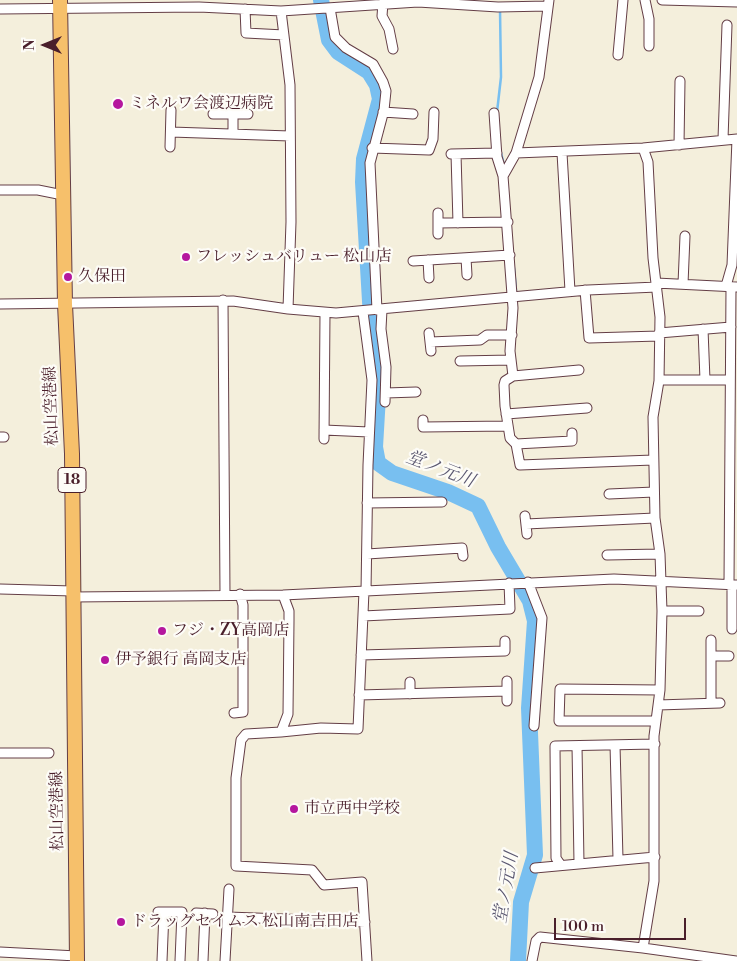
<!DOCTYPE html>
<meta charset="utf-8">
<style>
body{margin:0}
#map{position:relative;width:737px;height:961px;overflow:hidden;background:#f4efdc;font-family:"Libre Bodoni",serif}
canvas{display:block}
.north{position:absolute;left:20px;top:20px;width:50px;height:50px;-webkit-text-stroke:4px #fdfcf7;paint-order:stroke;rotate:270deg;font-size:14px;font-weight:700;line-height:20px;text-align:center;color:#4a1f2b}
.north::after{content:'';display:block;margin:auto;width:18px;height:22px;background:#4a1f2b;clip-path:polygon(50% 0,100% 100%,50% 72%,0 100%)}
.scale{position:absolute;left:554px;top:918px;width:132px;height:22px;box-sizing:border-box;border:2px solid #4a1f2b;border-top:0;padding-left:6px;font-size:15px;line-height:18px;white-space:nowrap;color:#4a1f2b;-webkit-text-stroke:4px #fdfcf7;paint-order:stroke}
</style>
<div id="map">
<canvas width="737" height="961"></canvas>
<div class="north">N</div>
<div class="scale">100 m</div>
</div>
<script>
const ctx = document.querySelector('canvas').getContext('2d');
ctx.lineJoin = 'round';
const poly = rows => new Path2D(rows.map(r => 'M' + r).join(''));
function trace(path, color, width, dash) { ctx.strokeStyle = color; ctx.lineWidth = width; ctx.lineCap = dash ? 'butt' : 'round'; ctx.setLineDash(dash || []); ctx.stroke(path); }
function label(font, color, halo, rows, align = 'center') {
  ctx.font = font + ' "Libre Bodoni","Noto Serif JP",serif'; ctx.lineWidth = 4.5; ctx.setLineDash([]); ctx.textBaseline = 'middle'; ctx.strokeStyle = halo; ctx.fillStyle = color; for (const [text, x, y, turn = 0] of rows) {
    ctx.save(); ctx.translate(x, y); ctx.rotate((+turn || 0) * Math.PI / 180); ctx.textAlign = isNaN(turn) ? turn : align; if (halo) ctx.strokeText(text, 0, 0); ctx.fillText(text, 0, 0); ctx.restore();
  }
}
trace(poly([
 [497,112,501,77,500,9],
 [501,153,504,165],
 [514,268,516,290]
]), '#78bff0', 2.5);
trace(poly([
 [321,0,329,40,338,52,369,72,377,85,380,99,364,159,363,182,371,318,379,379,375,447,378,463,392,473,448,492,478,506,498,547,530,601,535,621,529,708,535,855,521,902,518,961]
]), '#78bff0', 16);
const street = poly([
 [549,0,539,77,516,153,503,176,513,308,510,351,513,376,505,381,504,385,505,406,510,438,516,444,572,441,572,433],
 [645,0,649,19,649,46],
 [662,0,737,2],
 [383,3,382,16,389,29,393,49],
 [330,8,335,37,346,48,373,64,383,82,386,91,384,110,370,163,377,310],
 [0,9,199,7,281,11,418,2,498,7,548,6],
 [245,9,246,33,284,35],
 [281,11,290,85,291,222,288,309],
 [618,55,623,0],
 [383,112,413,114],
 [494,113,497,157,503,176],
 [213,114,248,114],
 [171,132,290,136],
 [233,134,233,114],
 [723,139,727,25],
 [679,145,680,81],
 [170,147,171,110],
 [372,148,429,150,433,139,434,112],
 [516,153,643,148,737,139],
 [562,153,570,291],
 [451,154,497,153],
 [456,154,458,223],
 [0,190,38,190,63,195],
 [438,213,438,234],
 [438,223,508,222],
 [466,258,467,275],
 [428,260,429,278],
 [413,261,510,255],
 [656,283,737,287],
 [683,284,685,236],
 [726,286,732,265,737,139],
 [585,290,589,338,659,336],
 [223,300,225,594],
 [0,304,233,301,288,309,336,313,588,290,657,287],
 [382,310,381,329,386,367,385,402],
 [363,312,372,380,368,465,366,591],
 [703,329,705,380],
 [429,333,431,351],
 [659,333,731,327],
 [430,342,480,340,487,335,512,335],
 [460,361,511,360],
 [513,376,579,370],
 [659,380,730,380],
 [386,393,416,392],
 [506,414,587,408],
 [423,420,423,427,508,426],
 [324,430,369,432],
 [0,437,4,437],
 [324,439,325,313],
 [516,444,520,465,653,460],
 [609,494,654,492],
 [367,503,442,502],
 [525,516,527,534],
 [526,524,655,518],
 [367,554,462,548,463,556],
 [607,555,660,554],
 [528,582,542,618,534,726],
 [729,584,731,287],
 [732,585,732,629],
 [0,589,73,591],
 [283,595,289,611,289,621,288,714,281,732,246,734,241,740,236,778,236,866,312,870,324,885,362,882,367,961],
 [73,597,283,595,614,579,737,585],
 [662,611,699,611],
 [363,616,510,609,509,583],
 [711,640,711,703],
 [361,655,505,651,505,641],
 [711,656,729,656],
 [507,681,507,701],
 [410,682,410,694],
 [359,695,507,691],
 [658,705,720,703],
 [234,713,243,712,243,605,240,594],
 [656,721,559,721,560,689,660,690],
 [281,732,321,728,358,729,364,591],
 [615,745,618,859],
 [577,746,579,863],
 [0,753,49,753],
 [560,864,556,858,555,746,655,744],
 [535,868,655,857],
 [158,912,182,912,180,961],
 [196,913,213,914],
 [228,917,365,922],
 [643,948,736,961],
 [0,952,77,956],
 [162,961,164,912],
 [203,961,205,913],
 [225,961,229,889],
 [532,961,536,941,540,937,643,948,654,881,654,736,660,690,662,611,660,554,655,518,653,417,659,381,660,317,653,258,648,162,643,148]
]);
const primary = poly([
 [60,0,65,304,72,454,77,961]
]);
trace(street, '#643e46', 11);
trace(primary, '#643e46', 16);
trace(street, '#fff', 9);
trace(primary, '#f6c06b', 14);
for (const [x, y, r, color] of [
 [118,104,6,"#b5179e"],
 [186,257,5,"#b5179e"],
 [68,277,5,"#b5179e"],
 [162,631,5,"#b5179e"],
 [105,660,5,"#b5179e"],
 [294,809,5,"#b5179e"],
 [121,922,5,"#b5179e"]
]) { const dot = new Path2D(); dot.arc(x, y, r, 0, 2 * Math.PI); ctx.fillStyle = color; ctx.fill(dot); trace(dot, '#fdfcf7', 2); }
for (const [x, y, w] of [
 [72,480,28]
]) { const box = new Path2D(); box.roundRect(x - w / 2, y - 12.5, w, 25, 4); ctx.fillStyle = '#fdfcf7'; ctx.fill(box); trace(box, '#4a1f2b', 1); }
label('bold 15px', '#4a1f2b', null, [
 ["18",72,480]
]);
label('16px', '#4a1f2b', '#fdfcf7', [
 ["ミネルワ会渡辺病院",129,104],
 ["フレッシュバリュー 松山店",196,257],
 ["久保田",78,277],
 ["フジ・ZY高岡店",172,631],
 ["伊予銀行 高岡支店",115,660],
 ["市立西中学校",304,809],
 ["ドラッグセイムス 松山南吉田店",131,922]
], 'left');
label('16px', '#4a1f2b', '#fdfcf7', [
 ["松山空港線",52,406,-92],
 ["松山空港線",58,811,-91]
]);
label('italic 18px', '#5a5770', '#fdfcf7', [
 ["堂ノ元川",440,470,21],
 ["堂ノ元川",507,888,-80]
]);
</script>
